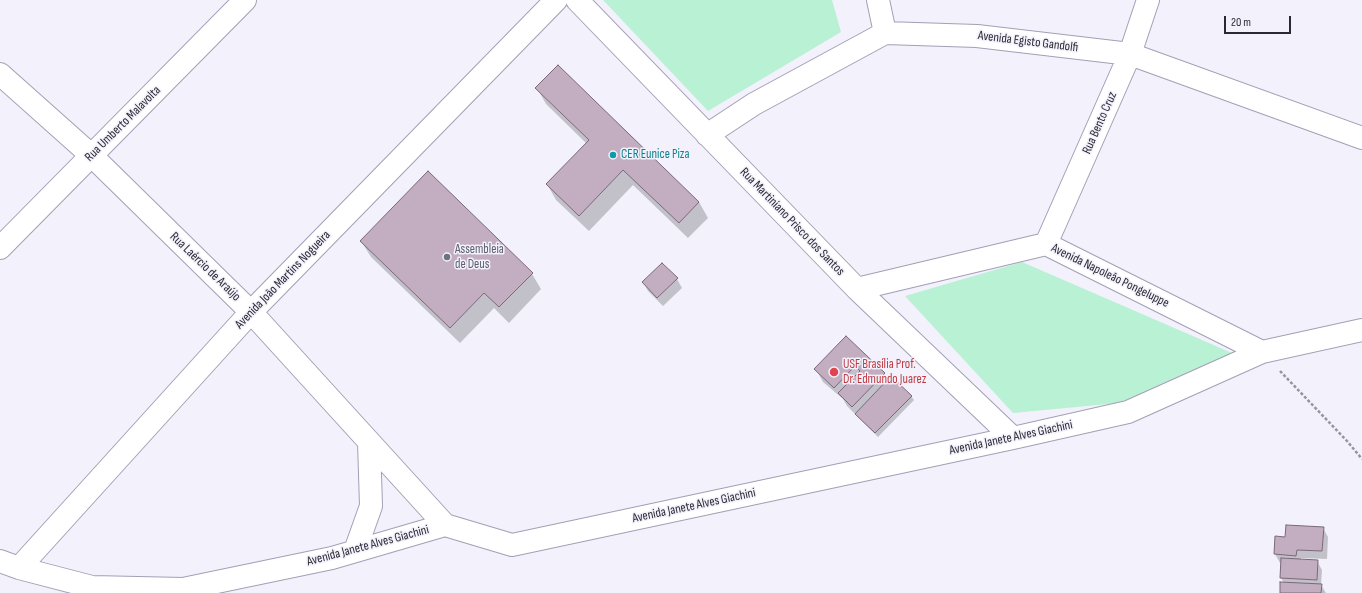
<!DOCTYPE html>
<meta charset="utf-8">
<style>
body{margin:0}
#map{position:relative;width:1362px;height:593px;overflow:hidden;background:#f3f1fb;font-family:"Sofia Sans Condensed",sans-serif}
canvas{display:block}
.scale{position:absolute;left:1224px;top:16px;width:67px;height:18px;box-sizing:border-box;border:2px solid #2a2831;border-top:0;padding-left:5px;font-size:12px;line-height:14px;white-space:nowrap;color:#2a2831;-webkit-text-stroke:3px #f3f1fb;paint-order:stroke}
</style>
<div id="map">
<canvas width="1362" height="593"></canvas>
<div class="scale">20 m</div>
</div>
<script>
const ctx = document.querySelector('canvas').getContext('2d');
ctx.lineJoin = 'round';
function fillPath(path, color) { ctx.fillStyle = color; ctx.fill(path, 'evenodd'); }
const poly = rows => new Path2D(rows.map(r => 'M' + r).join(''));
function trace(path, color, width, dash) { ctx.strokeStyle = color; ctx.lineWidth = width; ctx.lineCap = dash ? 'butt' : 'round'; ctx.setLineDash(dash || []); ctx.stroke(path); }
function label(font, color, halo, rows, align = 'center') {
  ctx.font = font + ' "Sofia Sans Condensed",sans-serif'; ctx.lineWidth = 3; ctx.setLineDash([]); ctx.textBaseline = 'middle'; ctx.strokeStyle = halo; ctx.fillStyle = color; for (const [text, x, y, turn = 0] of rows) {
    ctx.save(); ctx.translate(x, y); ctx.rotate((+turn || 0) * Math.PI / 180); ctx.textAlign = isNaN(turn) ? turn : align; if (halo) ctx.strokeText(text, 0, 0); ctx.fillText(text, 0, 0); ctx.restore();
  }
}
fillPath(poly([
 [603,0,832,0,841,32,708,111],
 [1022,262,1232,353,1119,403,1013,413,905,296]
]), '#b9f1d4');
fillPath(poly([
 [537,88,699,202,708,218,688,238,633,185,589,231,556,200,547,184,587,144,546,104],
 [361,241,532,274,541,289,509,323,494,308,460,343,371,257],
 [677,279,682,288,663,306,648,291,643,282],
 [846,337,884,373,888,381,911,396,914,400,878,437,847,406,843,399,823,382,816,369],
 [1323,528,1328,537,1327,559,1301,558,1301,560,1317,561,1322,570,1321,585,1326,593,1281,593,1284,583,1281,578,1282,563,1280,563,1275,554,1276,537,1286,538]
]), '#0003');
const building = poly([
 [558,65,699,202,679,223,623,170,579,216,546,184,589,140,535,88,558,65],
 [428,171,533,273,499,307,484,293,450,328,360,241,428,171],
 [662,263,678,278,657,298,642,282,662,263],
 [846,336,885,373,852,407,838,393,860,371,855,366,834,388,814,369,846,336],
 [891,376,912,396,875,433,855,414,891,376],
 [1286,525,1324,527,1322,551,1297,550,1296,556,1274,554,1275,536,1285,537,1286,525],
 [1281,558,1318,560,1317,580,1280,578,1281,558],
 [1280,582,1322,584,1321,593,1280,593,1280,582]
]);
fillPath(building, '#c2aec0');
trace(building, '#7a6878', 1);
const street = poly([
 [577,0,857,289,1013,438],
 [878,0,885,33],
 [0,74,92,156,251,312,445,525],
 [707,135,754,104,885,33,977,36,1130,54,1362,138],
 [1046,244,1130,54,1148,0],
 [0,248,245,0],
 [857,289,1046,244,1262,352],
 [355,551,371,506,369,442],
 [0,561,19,568,92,587,183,589,332,558,445,525,512,545,1013,438,1128,412,1262,352,1362,330],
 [19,568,251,312,556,0]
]);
trace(street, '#a49fb6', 24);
trace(poly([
 [1280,371,1347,441,1362,459]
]), '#96949d', 2.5, [3, 2]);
trace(street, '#fff', 22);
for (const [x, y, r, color] of [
 [613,155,4,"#0f9aa8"],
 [447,257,4,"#6b7280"],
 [834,372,5,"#e0444e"]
]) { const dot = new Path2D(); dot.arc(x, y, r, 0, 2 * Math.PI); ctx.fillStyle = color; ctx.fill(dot); trace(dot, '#f3f1fb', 1.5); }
label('13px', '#2a2831', '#f3f1fb', [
 ["Avenida Egisto Gandolfi",1028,42,7],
 ["Rua Bento Cruz",1100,123,-66],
 ["Rua Umberto Malavolta",123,124,-45],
 ["Rua Martiniano Prisco dos Santos",792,222,46],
 ["Rua Laércio de Araújo",205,267,44],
 ["Avenida Napoleão Pongeluppe",1110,276,26],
 ["Avenida João Martins Nogueira",283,280,-46],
 ["Avenida Janete Alves Giachini",1011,438,-12],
 ["Avenida Janete Alves Giachini",694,506,-12],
 ["Avenida Janete Alves Giachini",368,546,-15]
]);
label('13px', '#0d838f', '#f3f1fb', [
 ["CER Eunice Piza",621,155]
], 'left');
label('13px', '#5b616d', '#f3f1fb', [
 ["Assembleia",455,250],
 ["de Deus",455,265]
], 'left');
label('13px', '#be3a42', '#f3f1fb', [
 ["USF Brasília Prof.",843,365],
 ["Dr. Edmundo Juarez",843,380]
], 'left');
</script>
